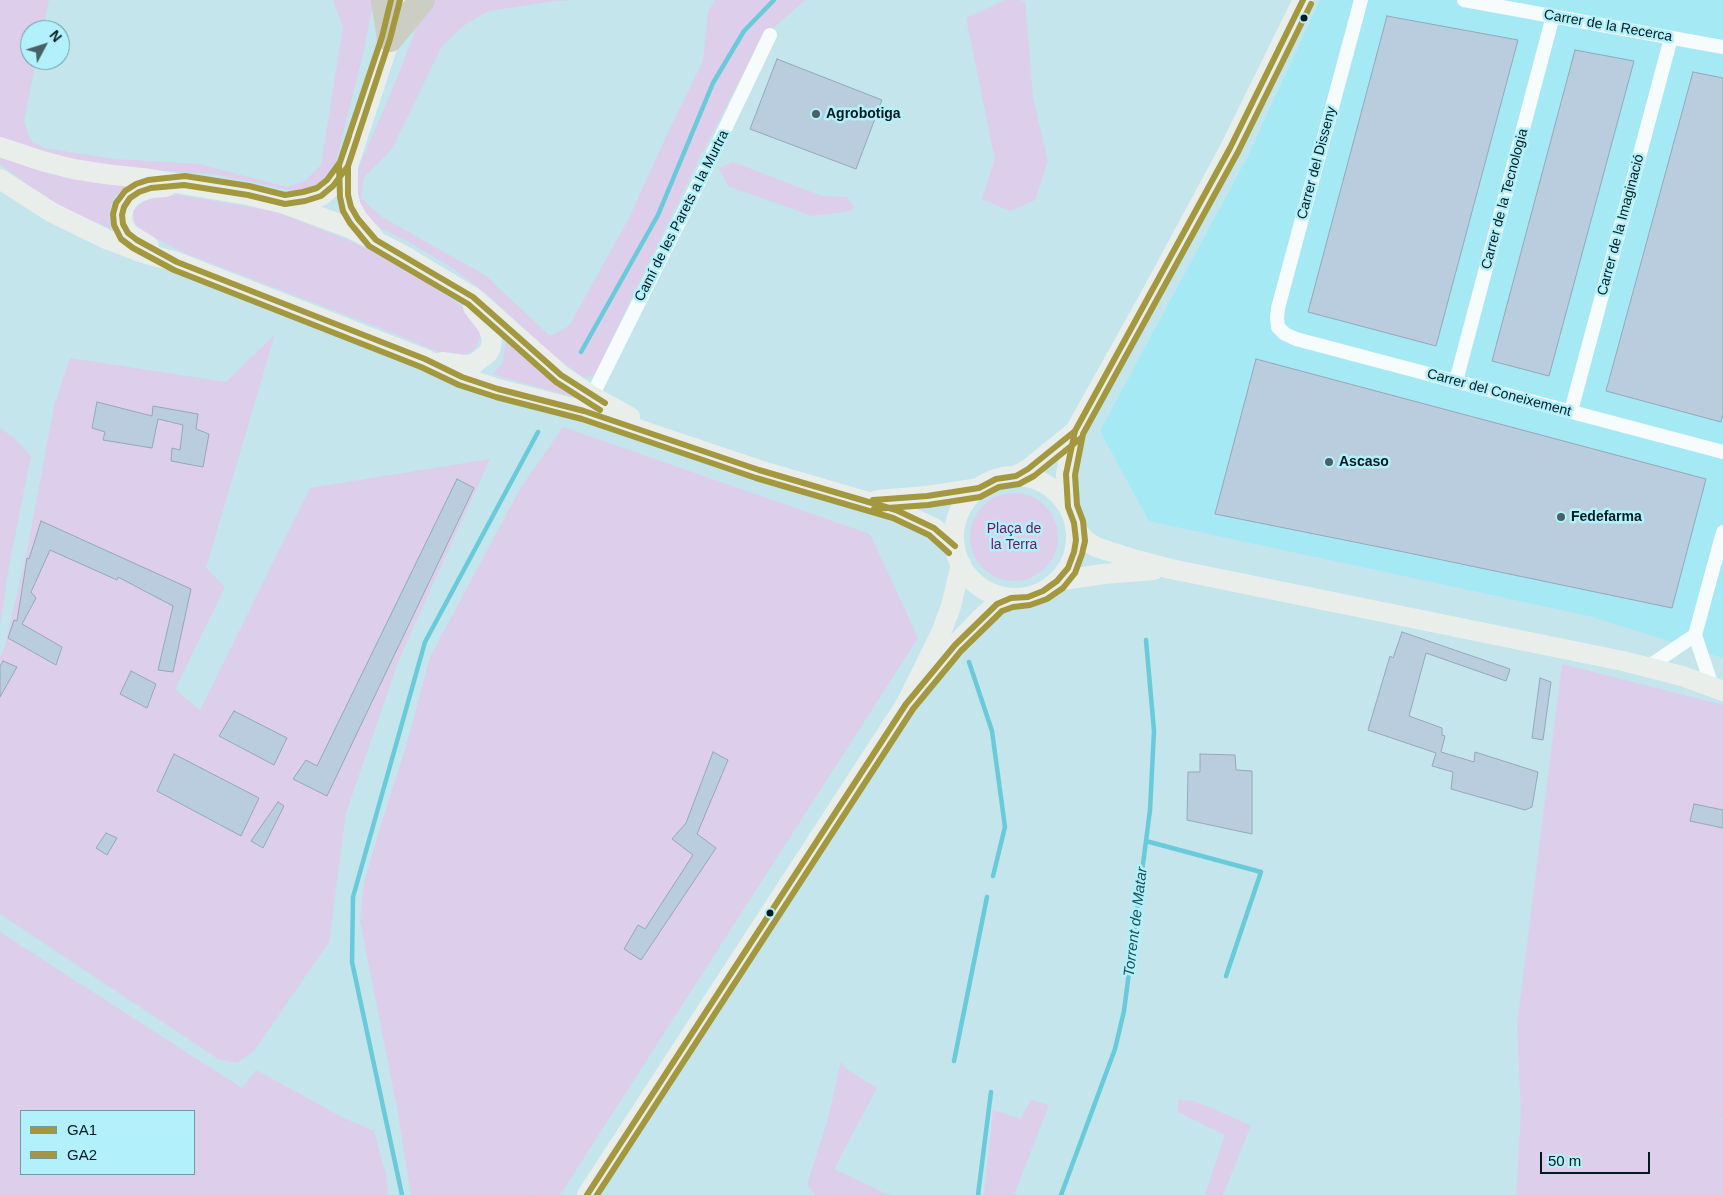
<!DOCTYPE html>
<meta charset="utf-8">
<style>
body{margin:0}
#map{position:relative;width:1723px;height:1195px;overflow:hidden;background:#c3e5eb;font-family:Arial,sans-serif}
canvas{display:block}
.legend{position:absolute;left:20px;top:1110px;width:175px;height:65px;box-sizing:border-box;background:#b2f1fc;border:1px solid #6c9ba4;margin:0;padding:6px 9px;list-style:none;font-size:15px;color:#021b1f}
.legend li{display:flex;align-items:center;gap:10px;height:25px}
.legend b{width:25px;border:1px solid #6c9ba4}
.north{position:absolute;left:20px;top:20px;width:50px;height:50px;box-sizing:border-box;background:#b2f1fc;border:1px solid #6c9ba4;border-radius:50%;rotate:50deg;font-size:14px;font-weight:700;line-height:20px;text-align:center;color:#021b1f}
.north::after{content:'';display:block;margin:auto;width:18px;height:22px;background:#466266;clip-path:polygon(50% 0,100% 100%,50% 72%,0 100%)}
.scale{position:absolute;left:1540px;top:1152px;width:110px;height:22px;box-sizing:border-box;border:2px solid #021b1f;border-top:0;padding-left:6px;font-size:15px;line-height:18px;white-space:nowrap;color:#021b1f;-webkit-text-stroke:4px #b2f1fc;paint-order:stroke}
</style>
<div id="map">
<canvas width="1723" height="1195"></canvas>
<ul class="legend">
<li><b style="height:6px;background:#a3983e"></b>GA1</li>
<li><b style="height:6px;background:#a3983e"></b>GA2</li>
</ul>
<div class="north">N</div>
<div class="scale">50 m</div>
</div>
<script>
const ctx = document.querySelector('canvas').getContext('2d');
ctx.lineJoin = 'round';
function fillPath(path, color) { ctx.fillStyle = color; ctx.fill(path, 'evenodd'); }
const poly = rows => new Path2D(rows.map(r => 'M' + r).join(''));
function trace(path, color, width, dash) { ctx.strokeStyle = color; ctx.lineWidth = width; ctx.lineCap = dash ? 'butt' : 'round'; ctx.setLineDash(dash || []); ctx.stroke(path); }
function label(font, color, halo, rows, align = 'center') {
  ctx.font = font + ' Arial,sans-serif'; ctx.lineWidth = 5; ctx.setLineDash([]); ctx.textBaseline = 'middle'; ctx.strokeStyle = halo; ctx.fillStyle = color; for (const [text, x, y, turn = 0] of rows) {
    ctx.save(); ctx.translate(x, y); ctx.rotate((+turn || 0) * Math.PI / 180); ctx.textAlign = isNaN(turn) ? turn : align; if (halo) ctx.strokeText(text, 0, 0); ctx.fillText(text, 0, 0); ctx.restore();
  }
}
fillPath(poly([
 [1320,0,1723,0,1723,658,1589,616,1149,521,1100,431,1248,156]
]), '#a5e9f5');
fillPath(poly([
 [0,0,49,0,43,30,30,30,30,60,36,60,24,121,30,140,44,148,114,159,199,164,287,187,305,181,321,165,343,27,333,0,374,0,363,54,336,161,319,185,308,190,299,192,213,174,149,170,79,163,22,146,0,137],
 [432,0,574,0,555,1,489,11,466,24,442,46,392,149,364,177,361,198,382,217,485,275,550,336,569,326,629,218,670,128,703,61,708,12,715,0,805,0,760,40,700,157,595,374,584,378,547,350,488,295,454,269,407,241,382,229,366,217,356,202,359,167,394,85,424,9],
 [1005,0,1020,0,1025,2,1033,98,1048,161,1035,200,1010,211,982,199,995,159,966,18],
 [0,155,87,181,128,186,116,195,110,207,109,220,111,229,62,207,28,185,0,164],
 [733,162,822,196,847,197,854,207,850,211,812,216,728,186,719,168],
 [179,195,274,211,353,242,402,267,456,302,472,317,479,327,480,338,476,347,468,354,456,356,439,352,383,329,189,255,141,231,135,223,133,211,142,202,155,196],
 [275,334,206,568,225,587,175,689,200,710,310,488,490,459,399,659,346,813,329,942,254,1051,237,1063,218,1059,0,914,0,657,5,646,27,551,54,406,70,358,226,382],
 [507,336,521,353,542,372,580,399,492,374,502,364],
 [563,427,870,534,918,638,560,1195,534,1195,532,1194,531,1195,411,1195,397,1108,360,920,364,882,384,815,406,747,430,657,520,489],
 [0,428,14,438,31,456,9,566,0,626],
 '970 537a44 44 0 1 1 88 0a44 44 0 1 1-88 0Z',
 [1562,664,1723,705,1723,1115,1722,1120,1723,1121,1723,1195,1516,1195,1521,1113,1517,1026],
 [0,932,242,1088,256,1070,342,1117,374,1131,386,1175,388,1195,0,1195],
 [21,1111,194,1111,194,1174,21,1174],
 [841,1061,845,1068,877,1088,834,1169,889,1195,815,1195,807,1185,828,1119],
 [1031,1100,1049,1105,1014,1195,984,1195,993,1110,1020,1119],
 [1178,1100,1194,1101,1251,1125,1223,1195,1205,1195,1225,1135,1178,1112]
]), '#ddceec');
trace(poly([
 [581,352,658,215,713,83,744,31,774,0],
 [969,662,992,731,1005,827,993,876],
 [1146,841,1261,872,1226,976],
 [954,1061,987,897],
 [402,1195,352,962,353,897,425,642,538,432],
 [978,1195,991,1092],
 [1061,1195,1115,1049,1124,1011,1150,810,1154,731,1146,640]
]), '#69cada', 4.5);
const building = poly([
 [1387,16,1518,40,1436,346,1308,312,1387,16],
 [1575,50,1634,61,1549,376,1492,361,1575,50],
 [777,59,882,100,856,169,750,129,777,59],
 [1693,72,1723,78,1723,414,1721,422,1606,391,1693,72],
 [1256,359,1706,479,1672,608,1404,552,1215,514,1256,359],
 [97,402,152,416,153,406,198,414,196,429,209,434,203,467,171,461,172,448,180,450,183,425,158,419,152,448,103,440,105,432,92,428,97,402],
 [457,479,474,488,327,796,293,779,306,760,317,766,457,479],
 [41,521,191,589,173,672,158,670,173,606,118,577,117,580,50,550,31,592,36,598,22,624,62,647,56,665,8,638,14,620,17,621,27,558,29,559,41,521],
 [1402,632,1510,669,1506,681,1426,653,1409,716,1442,728,1442,735,1445,736,1441,752,1474,762,1475,752,1538,772,1532,807,1525,810,1451,789,1453,772,1432,766,1436,753,1368,730,1390,656,1393,658,1402,632],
 [3,661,17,667,0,697,0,666,3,661],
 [131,671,156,684,147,708,120,694,131,671],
 [1540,678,1551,682,1543,740,1532,738,1540,678],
 [234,711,287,738,274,765,219,736,234,711],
 [713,752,728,760,697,834,716,848,641,960,624,949,638,925,645,929,693,855,672,839,686,823,713,752],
 [174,754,259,798,241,836,157,791,174,754],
 [1200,754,1235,755,1236,770,1252,771,1252,834,1187,820,1188,772,1200,772,1200,754],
 [278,802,284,806,263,848,251,841,278,802],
 [1694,804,1723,810,1723,828,1690,821,1694,804],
 [106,833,117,838,107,855,96,848,106,833]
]);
fillPath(building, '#bacdde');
trace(building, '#95a8b8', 1);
trace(poly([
 [1361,0,1278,308,1277,318,1278,327,1285,334,1296,339,1723,452],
 [1464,0,1723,47],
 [1456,381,1553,16],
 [592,396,711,158,770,35],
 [1571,411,1671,38],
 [1648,667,1695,635],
 [1712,686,1695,635,1723,532]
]), '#f6fbfc', 14);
trace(poly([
 [0,147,42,161,73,169,105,174,151,179,248,195,285,204,350,228,403,255,473,297,561,375,592,396,630,417],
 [0,179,51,212,106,239,143,253,177,262,425,359,462,377,498,389,584,411,759,470,896,510,934,528,955,546],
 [285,204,305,201,321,196,333,186,348,166],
 [373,236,358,219,351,207,348,195,348,166,390,39,400,0],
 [149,246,128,233,123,224,122,215,124,207,130,198,139,192,151,188,166,187],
 [442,362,463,365,474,364,488,353,491,347,492,338,488,327,473,307],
 [1016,476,1028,469,1075,431],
 '954 537a61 61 0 1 1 122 0a61 61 0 1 1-122 0Z',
 [877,500,927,496,979,488],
 [1068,507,1066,474,1075,431,1153,291,1230,148,1303,0],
 [1075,528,1085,540,1096,547,1136,560,1171,569,1623,661,1682,676,1723,691],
 [1057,581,1103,574,1154,570],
 [928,677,955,645,983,616,997,604,1011,598],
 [587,1195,906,704,941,633,951,606,961,564]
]), '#e9eeeb', 20);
trace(poly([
 [384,0,390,39],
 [390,39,422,0]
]), '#cccec3', 26);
trace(poly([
 [400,0,390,39,348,166,333,186,321,196,305,201,285,204,248,195,184,185,151,188,139,192,130,198,124,207,122,215,123,224,128,233,137,240,177,262,425,359,462,377,498,389,584,411,759,470,896,510,934,528,955,546],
 [357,139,348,166,348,195,351,207,358,219,376,240,473,297,561,375,605,403],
 [873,500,927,496,979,488,996,479,1016,476,1028,469,1075,431],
 [587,1195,906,704,955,645,997,604,1011,598,1028,597,1043,591,1057,581,1068,568,1074,552,1076,540,1074,523,1068,507,1066,474,1075,431,1230,148,1303,0]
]), '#a3983e', 6);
trace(poly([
 [391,0,382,37,340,162,327,180,317,188,303,192,285,195,249,186,185,176,148,180,136,184,125,191,116,203,113,214,114,225,121,239,133,248,174,270,421,367,459,385,496,397,582,419,756,478,893,518,929,535,949,553],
 [349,136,339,165,340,197,343,211,350,223,369,246,468,304,556,382,600,410],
 [874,509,928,505,980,497,999,487,1019,484,1034,476,1081,438],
 [597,1195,913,709,961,651,1002,611,1013,607,1030,605,1047,599,1063,588,1075,573,1082,554,1085,541,1083,521,1077,505,1075,475,1083,434,1238,152,1311,4]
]), '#a3983e', 6);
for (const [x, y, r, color] of [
 [1304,18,4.5,"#021b1f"],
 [816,114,5,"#466266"],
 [1329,462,5,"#466266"],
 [1561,517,5,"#466266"],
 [770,913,4.5,"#021b1f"]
]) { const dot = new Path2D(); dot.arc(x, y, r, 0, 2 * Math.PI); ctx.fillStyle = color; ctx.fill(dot); trace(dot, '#b2f1fc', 2); }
label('14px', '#021b1f', '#b2f1fc', [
 ["Carrer de la Recerca",1608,26,10],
 ["Carrer del Disseny",1317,163,-75],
 ["Carrer de la Tecnologia",1505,199,-75],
 ["Camí de les Parets a la Murtra",682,216,-63],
 ["Carrer de la Imaginació",1621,225,-75],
 ["Carrer del Coneixement",1499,393,15]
]);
label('bold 14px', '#021b1f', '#b2f1fc', [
 ["Agrobotiga",826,114],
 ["Ascaso",1339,462],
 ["Fedefarma",1571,517]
], 'left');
label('14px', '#671a63', '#b2f1fc', [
 ["Plaça de",1014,529],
 ["la Terra",1014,545]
]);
label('italic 15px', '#1b4f58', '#b2f1fc', [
 ["Torrent de Matar",1136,922,-83]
]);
</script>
